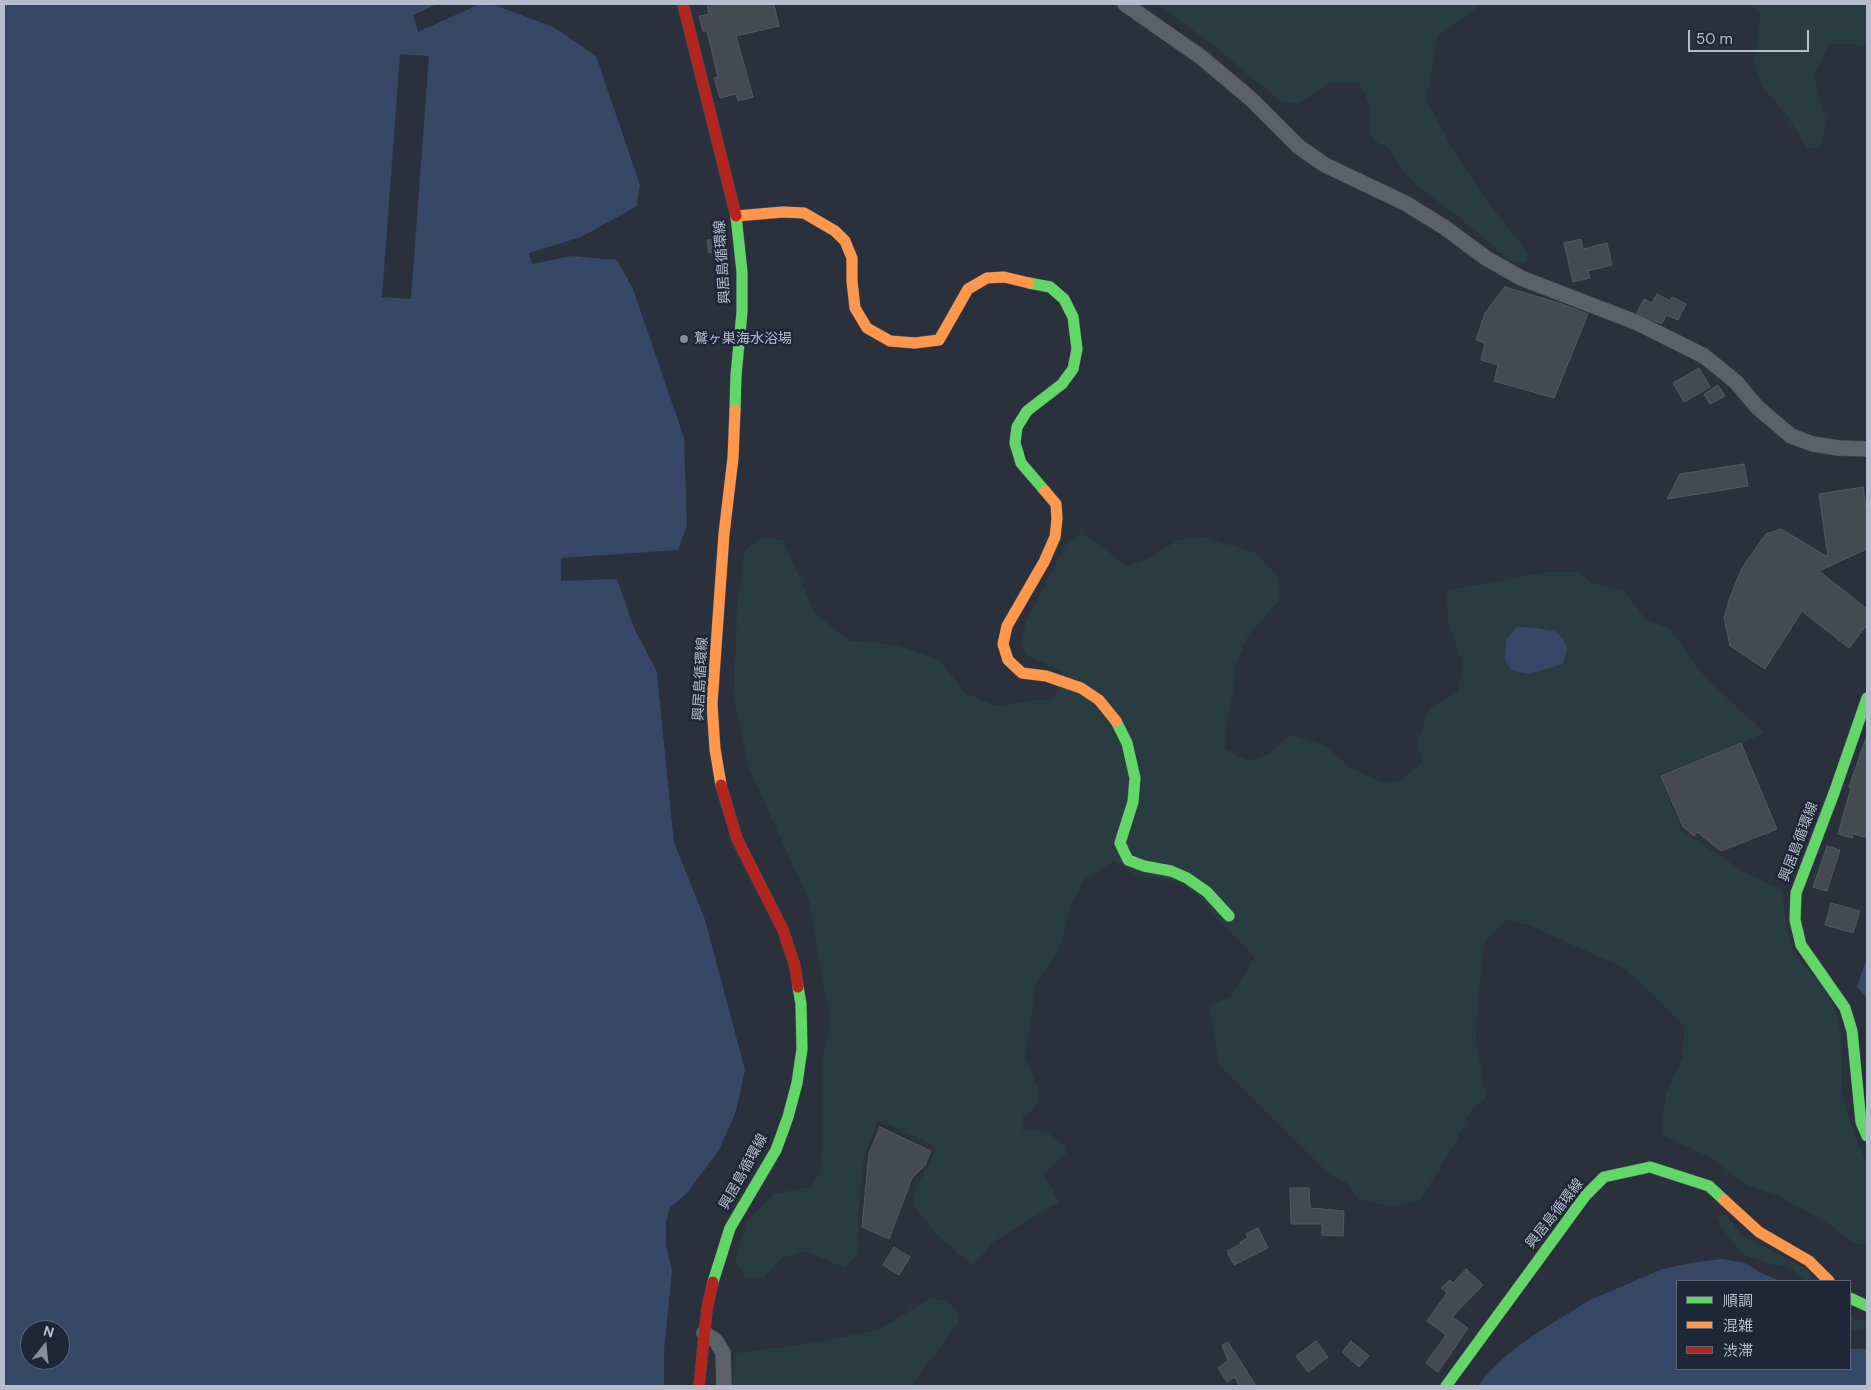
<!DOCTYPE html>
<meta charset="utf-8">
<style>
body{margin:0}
#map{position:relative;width:1871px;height:1390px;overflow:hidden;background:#2b313c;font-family:"DM Sans","Noto Sans JP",sans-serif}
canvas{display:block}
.frame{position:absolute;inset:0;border:5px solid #b6bdcc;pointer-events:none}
.legend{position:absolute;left:1676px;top:1280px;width:175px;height:90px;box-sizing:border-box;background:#1e2737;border:1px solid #5b6373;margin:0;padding:6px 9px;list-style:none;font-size:15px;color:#b6bdcc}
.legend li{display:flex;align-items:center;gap:10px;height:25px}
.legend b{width:25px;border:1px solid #5b6373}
.north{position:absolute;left:20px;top:1320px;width:50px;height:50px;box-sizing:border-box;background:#1e2737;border:1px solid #5b6373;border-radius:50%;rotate:16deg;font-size:14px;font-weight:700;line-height:20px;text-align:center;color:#b6bdcc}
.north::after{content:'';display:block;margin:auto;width:18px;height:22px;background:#858c9a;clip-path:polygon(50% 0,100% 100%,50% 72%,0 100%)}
.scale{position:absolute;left:1688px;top:30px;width:121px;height:22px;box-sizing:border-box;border:2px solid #b6bdcc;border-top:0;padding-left:6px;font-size:15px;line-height:18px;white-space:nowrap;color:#b6bdcc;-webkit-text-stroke:4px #1e2737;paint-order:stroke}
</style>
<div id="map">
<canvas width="1871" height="1390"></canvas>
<div class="frame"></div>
<ul class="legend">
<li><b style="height:6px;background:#63d668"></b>順調</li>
<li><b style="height:6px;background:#ff974d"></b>混雑</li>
<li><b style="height:6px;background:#b3261e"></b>渋滞</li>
</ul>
<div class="north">N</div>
<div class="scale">50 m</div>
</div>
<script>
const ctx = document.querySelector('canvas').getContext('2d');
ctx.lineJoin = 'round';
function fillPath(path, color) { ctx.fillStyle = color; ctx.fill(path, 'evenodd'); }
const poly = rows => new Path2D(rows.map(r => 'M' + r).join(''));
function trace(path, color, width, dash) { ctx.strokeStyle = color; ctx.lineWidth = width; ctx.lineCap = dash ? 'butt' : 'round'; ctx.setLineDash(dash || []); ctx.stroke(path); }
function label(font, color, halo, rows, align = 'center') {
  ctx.font = font + ' "DM Sans","Noto Sans JP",sans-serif'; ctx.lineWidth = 5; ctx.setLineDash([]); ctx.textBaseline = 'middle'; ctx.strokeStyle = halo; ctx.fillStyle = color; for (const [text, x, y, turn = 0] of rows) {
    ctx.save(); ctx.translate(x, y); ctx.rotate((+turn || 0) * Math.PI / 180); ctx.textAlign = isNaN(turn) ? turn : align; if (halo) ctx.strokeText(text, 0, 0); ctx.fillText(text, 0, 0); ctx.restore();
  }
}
fillPath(poly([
 [1157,4,1482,4,1438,36,1426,99,1456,155,1485,198,1528,253,1526,263,1511,261,1462,220,1413,182,1397,163,1389,148,1374,141,1370,133,1370,105,1359,83,1331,83,1298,104,1280,101,1213,45],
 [1750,4,1867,4,1867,45,1829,44,1814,76,1826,122,1821,147,1808,149,1785,113,1762,87,1754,61,1761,15],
 [1081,534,1099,544,1126,566,1148,559,1178,540,1204,537,1256,553,1277,575,1280,600,1249,634,1236,663,1233,694,1227,721,1225,749,1248,761,1268,754,1290,735,1324,745,1351,768,1381,782,1399,781,1423,762,1417,742,1430,708,1458,692,1463,663,1448,623,1447,590,1549,572,1580,572,1591,583,1624,590,1646,620,1669,628,1706,678,1765,733,1660,775,1681,830,1741,870,1782,890,1787,928,1793,953,1819,981,1834,1006,1841,1034,1841,1090,1855,1137,1867,1164,1867,1246,1854,1243,1829,1224,1779,1196,1746,1185,1713,1159,1661,1134,1666,1094,1683,1056,1684,1026,1626,969,1529,925,1505,920,1485,941,1477,1006,1476,1042,1486,1098,1471,1110,1452,1149,1419,1201,1390,1206,1358,1199,1349,1184,1330,1175,1219,1065,1209,1005,1230,997,1255,957,1212,914,1204,901,1182,883,1156,877,1139,877,1114,861,1084,880,1071,906,1059,950,1036,984,1025,1057,1039,1091,1035,1108,1023,1117,1022,1130,1045,1131,1065,1145,1066,1154,1043,1173,1059,1202,993,1242,973,1266,934,1232,914,1205,916,1186,928,1167,937,1147,878,1120,863,1160,858,1214,859,1253,845,1268,806,1251,782,1258,764,1278,746,1277,735,1261,748,1220,774,1194,810,1187,820,1173,822,1140,822,1058,829,1033,829,1008,822,981,810,903,749,768,734,699,737,606,745,551,760,538,783,540,815,614,850,641,897,645,940,660,965,693,995,706,1028,701,1054,699,1063,671,1026,655,1020,642,1027,620,1066,544],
 [1727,1215,1741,1235,1807,1269,1816,1281,1804,1281,1794,1270,1784,1265,1773,1265,1744,1255,1732,1242,1715,1217],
 [931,1298,947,1301,957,1311,958,1323,916,1379,913,1386,732,1386,736,1353,821,1342,880,1329],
 [1850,1315,1855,1319,1867,1321,1867,1329,1850,1330]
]), '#283c42');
fillPath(poly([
 [4,4,437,4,413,15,418,32,480,4,492,4,555,28,596,56,640,185,637,206,581,237,529,253,532,264,572,256,617,260,633,289,684,438,687,525,678,550,561,558,561,581,617,579,634,628,657,672,674,842,705,920,745,1070,736,1112,719,1150,687,1194,670,1207,666,1221,666,1245,672,1271,664,1350,664,1386,4,1386],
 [30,1330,60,1330,60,1360,30,1360],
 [1517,627,1536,628,1554,631,1564,639,1567,650,1563,664,1529,674,1512,671,1505,660,1506,640],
 [1867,958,1867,998,1857,987],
 [1722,1259,1745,1263,1761,1273,1780,1281,1677,1281,1677,1369,1850,1369,1850,1349,1867,1349,1867,1386,1478,1386,1485,1376,1509,1353,1540,1331,1588,1301,1660,1270,1690,1263]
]), '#374866');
fillPath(poly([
 [400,54,429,56,411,299,382,297],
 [658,669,676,842,691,877,687,874,674,842,657,672],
 [747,1065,748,1071,738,1113,721,1151,689,1195,679,1203,677,1202,687,1193,719,1150,736,1112]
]), '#2b313c');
const building = poly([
 [707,4,774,4,779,26,736,36,753,97,738,101,736,94,720,98,714,78,718,77,707,31,703,31,699,16,709,14,707,4],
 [726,238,727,250,709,253,707,240,726,238],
 [1581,239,1583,249,1607,243,1612,265,1588,271,1590,278,1573,282,1564,243,1581,239],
 [1505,287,1559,303,1588,314,1554,398,1494,381,1498,365,1481,360,1485,343,1476,340,1485,313,1505,287],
 [1657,294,1670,301,1672,297,1686,304,1678,320,1666,315,1662,324,1637,313,1644,299,1652,303,1657,294],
 [1699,368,1710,387,1684,402,1673,383,1699,368],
 [1718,385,1725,396,1710,404,1704,394,1718,385],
 [1744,464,1748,486,1667,499,1680,474,1744,464],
 [1863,487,1867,514,1867,549,1819,571,1867,609,1867,625,1849,648,1802,611,1765,669,1730,646,1724,618,1730,597,1742,568,1766,534,1781,529,1828,557,1819,494,1863,487],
 [1867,735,1867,828,1865,837,1853,834,1852,838,1838,834,1851,788,1849,787,1867,735],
 [1741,743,1777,829,1721,851,1697,832,1694,836,1683,827,1661,776,1741,743],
 [1827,846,1840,850,1827,891,1813,887,1827,846],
 [1831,903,1860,911,1853,933,1825,925,1831,903],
 [880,1127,931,1151,925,1165,912,1178,889,1239,862,1227,869,1153,880,1127],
 [1290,1188,1309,1188,1310,1208,1344,1211,1343,1236,1322,1235,1322,1224,1291,1224,1290,1188],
 [1258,1228,1268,1248,1234,1265,1227,1251,1241,1244,1240,1242,1248,1238,1246,1234,1258,1228],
 [894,1247,910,1257,899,1275,883,1265,894,1247],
 [1466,1269,1483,1285,1452,1317,1468,1328,1438,1372,1426,1363,1446,1335,1427,1321,1447,1293,1441,1288,1450,1280,1453,1283,1466,1269],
 [1316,1341,1328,1357,1308,1372,1296,1356,1316,1341],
 [1351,1341,1369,1356,1359,1367,1342,1352,1351,1341],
 [1228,1342,1246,1370,1256,1386,1239,1386,1235,1377,1227,1382,1218,1368,1228,1361,1222,1345,1228,1342]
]);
fillPath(building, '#444952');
trace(building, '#535963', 1);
const street = poly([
 [1125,4,1201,57,1251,99,1299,147,1325,165,1405,203,1444,227,1486,258,1521,278,1638,323,1704,356,1736,382,1757,407,1791,436,1813,444,1839,448,1867,449],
 [704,1333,716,1341,723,1353,724,1386]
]);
const fast = poly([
 [1029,283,1050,287,1064,299,1073,317,1077,349,1073,369,1062,384,1027,411,1017,427,1015,443,1021,463,1045,491],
 [735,410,736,375,742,312,742,272,736,216],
 [1867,698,1834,793,1796,893,1795,920,1801,945,1845,1008,1852,1031,1861,1122,1867,1136],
 [1116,721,1127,743,1135,778,1133,802,1120,843,1128,860,1144,866,1171,871,1187,878,1207,892,1229,916],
 [713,1282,730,1228,776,1150,788,1117,797,1083,802,1049,801,1004,798,987],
 [1850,1298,1867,1306],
 [1446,1386,1586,1195,1604,1177,1650,1167,1709,1186,1724,1200]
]);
const slow = poly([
 [736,216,783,212,804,213,835,231,845,241,852,258,852,281,855,308,867,328,890,341,915,343,939,340,968,289,987,278,1004,277,1029,283],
 [1045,491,1056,504,1057,519,1055,537,1044,562,1007,626,1003,644,1008,660,1022,673,1046,676,1081,688,1099,700,1116,721],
 [721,785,715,749,712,704,724,534,733,458,735,410],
 [1724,1200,1759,1232,1809,1261,1829,1281]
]);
const jam = poly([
 [683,4,736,216],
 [721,785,737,839,783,930,795,966,798,987],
 [699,1386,707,1309,713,1282]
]);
trace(street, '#484c54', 16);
trace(fast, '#484c54', 12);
trace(slow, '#484c54', 12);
trace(jam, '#484c54', 12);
trace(street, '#5c6069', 15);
trace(fast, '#63d668', 11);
trace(slow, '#ff974d', 11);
trace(jam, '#b3261e', 11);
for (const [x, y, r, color] of [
 [684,339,5,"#858c9a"]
]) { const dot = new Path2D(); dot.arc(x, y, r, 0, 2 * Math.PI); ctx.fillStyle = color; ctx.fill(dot); trace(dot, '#1e2737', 2); }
label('14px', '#b6bdcc', '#1e2737', [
 ["興居島循環線",723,262,-94],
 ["興居島循環線",701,679,-87],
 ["興居島循環線",1799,842,-69],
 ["興居島循環線",744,1172,-61],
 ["興居島循環線",1555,1214,-52]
]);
label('14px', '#b6bdcc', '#1e2737', [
 ["鷲ヶ巣海水浴場",694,339]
], 'left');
</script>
